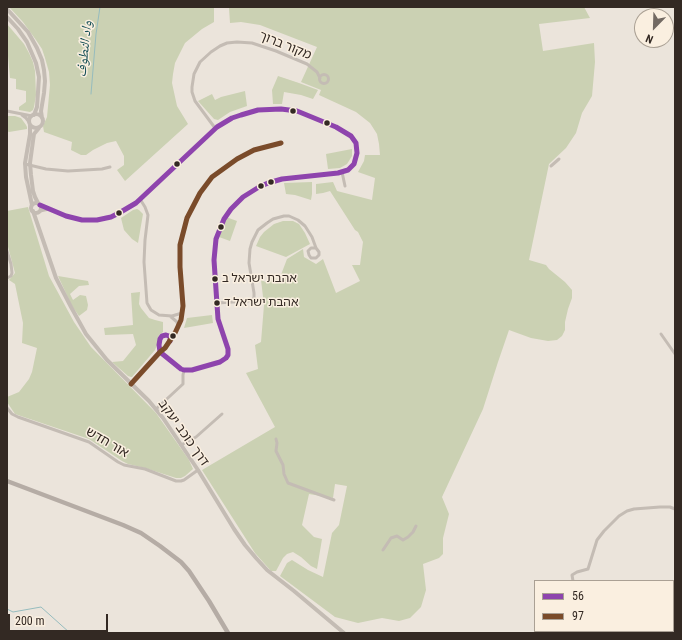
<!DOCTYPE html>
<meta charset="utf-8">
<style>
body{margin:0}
#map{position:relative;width:682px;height:640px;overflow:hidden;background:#ebe4db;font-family:"Roboto Condensed",sans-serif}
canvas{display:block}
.frame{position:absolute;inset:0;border:8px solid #332923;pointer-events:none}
.legend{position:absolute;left:534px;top:580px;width:140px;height:52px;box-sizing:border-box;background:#faefe0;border:1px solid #aaa094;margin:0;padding:5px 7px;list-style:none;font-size:12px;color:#332923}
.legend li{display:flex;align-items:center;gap:8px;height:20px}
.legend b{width:20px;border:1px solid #aaa094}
.north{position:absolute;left:634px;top:8px;width:40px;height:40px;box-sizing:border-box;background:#faefe0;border:1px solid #aaa094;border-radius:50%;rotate:203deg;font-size:11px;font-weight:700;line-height:16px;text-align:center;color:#332923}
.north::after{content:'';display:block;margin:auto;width:14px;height:18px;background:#736a63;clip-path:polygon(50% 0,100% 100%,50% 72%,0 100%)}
.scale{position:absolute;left:8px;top:614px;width:100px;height:18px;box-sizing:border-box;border:2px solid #332923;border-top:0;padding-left:5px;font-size:12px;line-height:14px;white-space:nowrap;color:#332923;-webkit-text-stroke:3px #faefe0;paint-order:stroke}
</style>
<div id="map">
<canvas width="682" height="640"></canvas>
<div class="frame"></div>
<ul class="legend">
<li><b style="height:5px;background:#8e44ad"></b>56</li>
<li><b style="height:5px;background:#7a4b2a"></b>97</li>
</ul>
<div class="north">N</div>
<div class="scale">200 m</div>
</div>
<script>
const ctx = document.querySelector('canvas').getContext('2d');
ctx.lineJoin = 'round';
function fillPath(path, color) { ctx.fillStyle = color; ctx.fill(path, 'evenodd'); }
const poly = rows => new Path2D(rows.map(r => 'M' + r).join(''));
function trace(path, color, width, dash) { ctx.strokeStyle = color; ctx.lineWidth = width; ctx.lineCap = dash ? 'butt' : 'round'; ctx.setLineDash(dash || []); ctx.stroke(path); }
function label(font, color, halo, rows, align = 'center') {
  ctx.font = font + ' "Roboto Condensed","Noto Naskh Arabic","Noto Sans Hebrew",sans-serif'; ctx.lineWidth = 3; ctx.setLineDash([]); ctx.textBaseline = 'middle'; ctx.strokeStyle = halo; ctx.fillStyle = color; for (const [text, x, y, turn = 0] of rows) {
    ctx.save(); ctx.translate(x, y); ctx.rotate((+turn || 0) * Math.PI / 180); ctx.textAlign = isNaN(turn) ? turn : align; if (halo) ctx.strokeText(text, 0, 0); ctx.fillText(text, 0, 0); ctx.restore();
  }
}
fillPath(poly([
 [9,7,216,7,214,8,214,22,202,29,185,43,175,63,173,74,172,83,177,106,188,124,125,181,117,170,124,165,124,156,116,141,107,143,93,150,86,155,81,155,71,150,72,142,44,132,43,126,47,117,50,85,49,72,45,58,42,49,36,40,23,22],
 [224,7,584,7,590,18,539,24,543,51,594,43,595,62,592,96,582,113,576,133,566,148,549,164,529,260,546,265,549,269,565,282,572,290,572,298,568,309,565,322,565,330,562,336,557,340,548,341,531,338,509,330,498,362,483,409,442,497,449,514,443,538,443,554,439,558,423,564,426,590,421,607,410,618,399,621,382,618,358,623,335,617,280,576,287,563,292,560,308,570,323,577,332,533,339,525,347,486,335,484,333,498,309,494,302,525,314,537,322,539,317,569,311,566,301,557,293,552,287,554,283,558,276,571,271,571,255,553,202,470,275,427,246,373,258,369,255,345,261,342,264,305,261,280,268,283,271,277,279,280,287,259,303,249,304,257,316,264,323,259,336,293,360,281,352,265,360,265,363,242,358,232,355,230,330,191,323,193,316,194,316,184,333,182,337,191,372,200,375,178,358,172,364,161,365,155,380,155,379,144,377,134,370,123,356,112,319,95,321,90,301,82,317,47,260,25,241,22,230,23,229,8],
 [7,24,24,44,29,53,33,62,35,71,36,95,34,107,33,110,30,112,19,110,19,107,26,102,26,91,16,89,16,79,10,78,8,56,7,55],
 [278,76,299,83,318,90,313,99,301,95,284,92,282,104,273,104,272,90],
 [245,91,247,106,230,112,218,120,214,119,198,101,212,94,215,100,221,97],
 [8,116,15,116,21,118,26,125,27,127,27,129,9,132,7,131,7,122],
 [352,149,352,156,347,164,340,168,328,169,326,154],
 [312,182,312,194,311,200,295,195,286,194,284,183],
 [28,207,49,276,74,322,91,347,156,413,189,460,193,469,185,476,181,478,176,478,145,468,128,464,122,461,89,439,15,414,7,402,7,397,19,392,29,379,32,372,37,348,22,343,23,323,15,284,9,280,15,273,7,243,7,211],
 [137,209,139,210,143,214,138,243,132,239,124,230,121,218,133,210],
 [226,217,237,221,230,241,219,237],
 [283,221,293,221,299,224,305,233,310,244,286,257,256,246,260,237,264,232,274,224],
 [58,276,88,281,89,285,79,286,70,294,73,300,80,295,86,296,88,305,87,310,79,316,72,306],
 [140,292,139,304,141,308,149,318,155,320,163,322,163,332,159,335,157,345,155,350,132,377,131,377,128,376,112,362,123,361,136,345,133,334,105,335,104,328,133,325,131,293],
 [212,315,213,323,184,328,187,318]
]), '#cbd1b3');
trace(poly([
 [91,94,96,34,100,7],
 [7,609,13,612,41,607,70,633]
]), '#96bcbe', 1);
trace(poly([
 '319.5 79a4.5 4.5 0 1 1 9 0a4.5 4.5 0 1 1-9 0Z',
 [7,111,32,116],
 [22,115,26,118,29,122],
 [215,128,195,101,192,92,192,87,194,74,200,62,211,52,220,46,227,43,237,42,252,43,276,51,307,64,317,72,320,78],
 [25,164,46,169,68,171,102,169,110,167],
 [551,166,559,159],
 [342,172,345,186],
 [140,199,145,207,148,215,145,240,144,262,147,303,151,310,159,315,172,316,182,313],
 [40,205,66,216,82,220,97,220,111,217,119,213,136,203,217,127,232,118,241,115,258,110,281,109,297,111,336,127,351,136,356,143,357,153,354,164,348,170,338,173,282,179,268,183,259,187,243,197,231,209,224,219,216,239,214,260,218,319,228,349,228,355,226,358,220,362,192,370,184,370,181,369,160,352,159,345,160,339,162,336,166,335,169,336,170,337,170,341],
 [40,211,49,209],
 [7,251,11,264,12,273,11,276,7,278],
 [217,303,248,301,252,300,254,298,254,293,249,263,250,249,252,242,258,230,267,223,273,219,284,216,289,216,298,220,305,226,312,237,316,248,319,252,319,255,316,258,311,258,309,255,308,251,311,248,316,248],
 [170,316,177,322,178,327],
 [661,334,675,354],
 [131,384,160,352,165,348,175,333,181,320,183,306,180,267,180,245,187,218,200,193,212,177,237,159,254,150,281,143],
 [7,408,12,414,18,417,89,442,118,462,124,465,145,469,176,481,181,481,184,480,198,470],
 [156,409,183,384,183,375,184,370],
 [276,439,277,443,276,451,283,465,284,474,288,483,334,500],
 [181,445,196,437,222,414],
 [383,550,391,538,397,536,403,540,408,537,413,532,416,526],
 [573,581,572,575,577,572,588,569,597,540,604,531,619,516,627,511,634,509,660,507,670,507,675,509],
 [579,633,579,631]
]), '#c4bcb4', 3);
trace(poly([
 [7,9,28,32,37,48,42,60,44,70,45,81,44,93,41,111,42,118],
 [7,17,18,29,27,42,36,63,39,77,37,107,34,115],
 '29 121a7 7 0 1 1 14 0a7 7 0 1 1-14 0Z',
 [30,125,30,134,25,163,26,177,32,205],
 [38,203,35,197,33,191,31,175,30,163,33,141,34,134,39,128],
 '31 208a5 5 0 1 1 10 0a5 5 0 1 1-10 0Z',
 [33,211,56,278,71,307,86,334,107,360,149,401,163,418,198,470,234,529,245,545,256,558,267,570,294,591,344,633]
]), '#c4bcb4', 4);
trace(poly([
 [7,481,123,525,141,533,160,546,181,562,189,571,209,601,228,633]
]), '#b5aca5', 4.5);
trace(poly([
 [40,205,66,216,82,220,97,220,111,217,119,213,136,203,217,127,232,118,241,115,258,110,281,109,297,111,336,127,351,136,356,143,357,153,354,164,348,170,338,173,282,179,268,183,259,187,243,197,231,209,224,219,216,239,214,260,218,319,228,349,228,355,226,358,220,362,192,370,184,370,181,369,160,352,159,345,160,339,162,336,166,335,169,336,170,337,170,341]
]), '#8e44ad', 5);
trace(poly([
 [131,384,160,352,165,348,175,333,181,320,183,306,180,267,180,245,187,218,200,193,212,177,237,159,254,150,281,143]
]), '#7a4b2a', 5);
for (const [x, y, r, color] of [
 [293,111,3.5,"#332923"],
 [327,123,3.5,"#332923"],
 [177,164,3.5,"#332923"],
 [271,182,3.5,"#332923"],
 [261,186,3.5,"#332923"],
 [119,213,3.5,"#332923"],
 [221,227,3.5,"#332923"],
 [215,279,3.5,"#332923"],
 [217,303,3.5,"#332923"],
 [173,336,3.5,"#332923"]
]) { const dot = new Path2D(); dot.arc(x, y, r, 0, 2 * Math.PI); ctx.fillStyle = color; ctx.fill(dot); trace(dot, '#faefe0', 1.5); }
label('12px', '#332923', '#faefe0', [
 ["אהבת ישראל ב",222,279],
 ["אהבת ישראל ד",224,303]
], 'left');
label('13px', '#332923', '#faefe0', [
 ["מקור ברוך",285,46,22],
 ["דרך כוכב יעקב",183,433,55],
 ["אור חדש",107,443,30]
]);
label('italic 14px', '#165057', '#faefe0', [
 ["واد النطوف",85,49,-84]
]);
</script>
